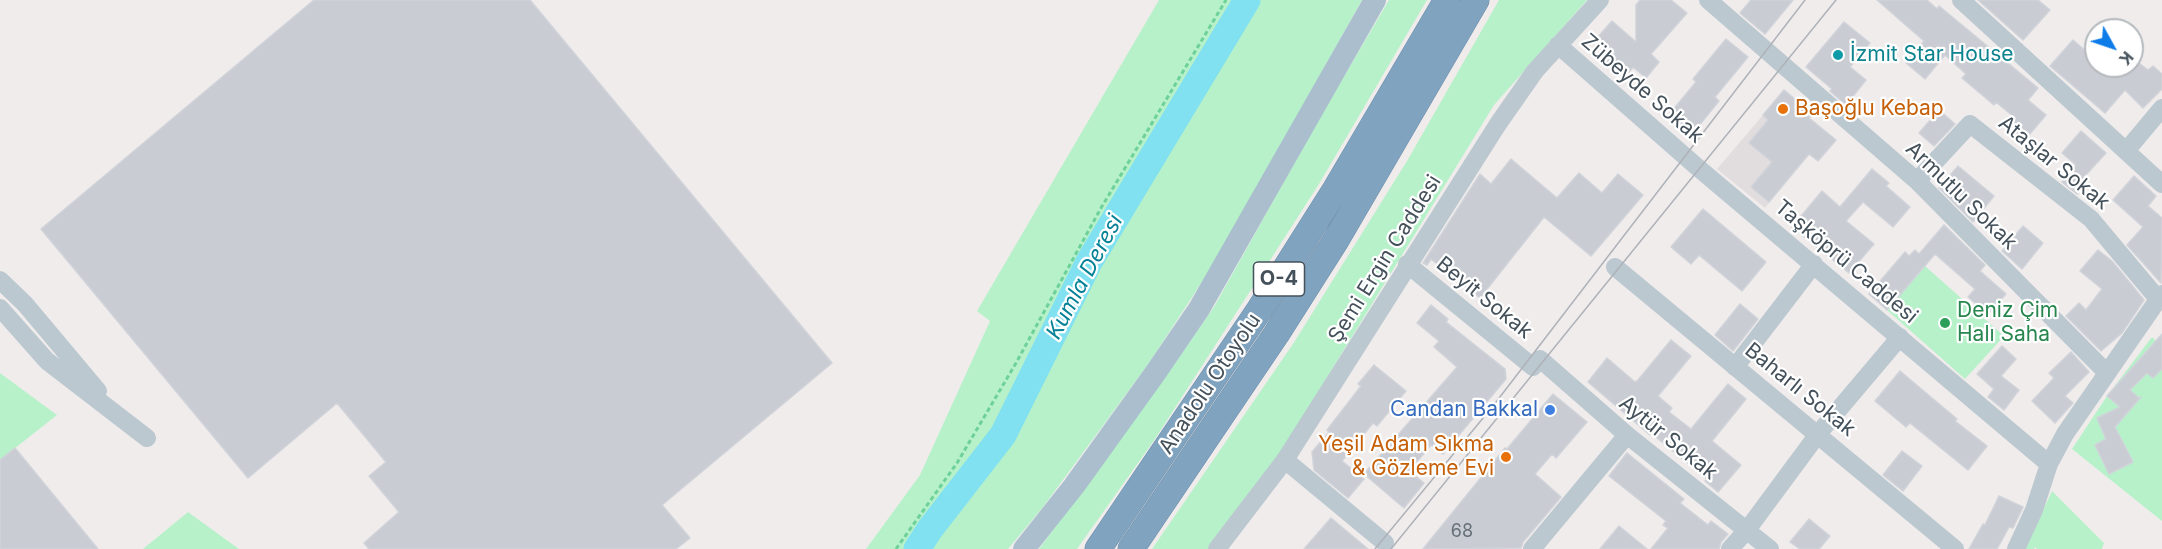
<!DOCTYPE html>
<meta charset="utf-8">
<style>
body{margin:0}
#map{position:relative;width:2162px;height:549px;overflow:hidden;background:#f0ecec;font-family:Inter,sans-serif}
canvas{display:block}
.north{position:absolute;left:2084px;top:18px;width:60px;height:60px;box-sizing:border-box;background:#fff;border:2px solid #b4b9bd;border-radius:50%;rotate:130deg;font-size:16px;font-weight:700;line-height:24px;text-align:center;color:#44515b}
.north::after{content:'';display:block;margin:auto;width:21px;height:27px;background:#0d7be8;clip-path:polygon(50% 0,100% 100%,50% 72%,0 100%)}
</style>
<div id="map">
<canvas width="2162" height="549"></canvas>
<div class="north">K</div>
</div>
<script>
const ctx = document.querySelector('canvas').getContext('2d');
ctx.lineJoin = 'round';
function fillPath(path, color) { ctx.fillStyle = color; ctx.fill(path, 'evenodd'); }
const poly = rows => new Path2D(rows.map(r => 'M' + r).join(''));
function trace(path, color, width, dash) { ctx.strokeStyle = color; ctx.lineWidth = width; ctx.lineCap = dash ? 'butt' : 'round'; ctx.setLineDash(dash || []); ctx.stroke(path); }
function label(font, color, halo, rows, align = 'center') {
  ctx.font = font + ' Inter,sans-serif'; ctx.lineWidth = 4.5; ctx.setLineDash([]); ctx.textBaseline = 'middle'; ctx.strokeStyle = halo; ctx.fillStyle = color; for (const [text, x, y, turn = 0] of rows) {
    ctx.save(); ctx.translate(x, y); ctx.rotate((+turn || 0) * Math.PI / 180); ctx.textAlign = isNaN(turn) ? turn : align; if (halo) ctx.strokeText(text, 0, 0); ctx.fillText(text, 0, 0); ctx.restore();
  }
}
fillPath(poly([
 [1763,115,1809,154,1765,208,1717,169]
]), '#e1ddde');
fillPath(poly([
 [1159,0,1362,0,1217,259,1149,363,1043,507,1008,549,866,549,920,475,990,321,977,311],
 [1389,0,1427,0,1319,184,1155,439,1077,549,1039,549,1164,379,1214,307,1319,119],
 [1499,0,1587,0,1494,105,1280,454,1210,549,1152,549,1293,344,1407,161],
 [1925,266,2004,336,1965,379,1887,310],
 [2152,337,2162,347,2162,521,2072,449,2107,396],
 [0,373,57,415,0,460],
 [2052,491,2104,543,2102,549,2037,549,2035,547,2034,549,2025,549],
 [188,512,239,549,143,549]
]), '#b7f1ca');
trace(poly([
 [917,549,930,529,1003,435,1089,262,1247,0]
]), '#81e1f1', 27);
const building = poly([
 [314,0,530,0,832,363,662,505,690,538,676,549,369,549,364,543,399,512,369,476,386,462,337,403,248,478,41,229,314,0],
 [1640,0,1671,0,1687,13,1651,54,1659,62,1646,78,1633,67,1624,78,1606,63,1615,53,1597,38,1612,21,1636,42,1636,5,1640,0],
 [1751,0,1793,0,1765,34,1740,13,1751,0],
 [1877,0,1927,0,1937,9,1939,6,2038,88,2028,100,2046,115,2023,142,2005,127,2014,117,1996,102,1994,105,1962,78,1966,74,1945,55,1925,79,1906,63,1924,41,1877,0],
 [1978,0,2038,0,2050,10,2023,40,1978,0],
 [1844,22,1870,43,1850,67,1866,80,1846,105,1830,91,1832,89,1806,67,1844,22],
 [1726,39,1748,57,1715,97,1719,101,1693,133,1686,133,1667,117,1696,82,1693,79,1726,39],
 [2073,40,2096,60,2096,66,2103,66,2112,74,2117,66,2132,66,2132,58,2148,70,2153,66,2162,74,2162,89,2143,108,2125,90,2105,113,2050,66,2073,40],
 [1784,90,1813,114,1809,118,1836,140,1818,161,1809,154,1769,202,1751,187,1772,162,1749,143,1768,120,1763,115,1784,90],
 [1939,110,1955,124,1934,146,1919,133,1939,110],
 [2081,131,2106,153,2084,177,2088,180,2077,194,2062,182,2076,165,2062,153,2081,131],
 [1511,159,1557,198,1579,173,1602,193,1618,174,1643,195,1591,256,1544,217,1480,298,1431,259,1427,265,1423,263,1480,174,1491,184,1511,159],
 [1958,166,1994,196,1973,222,1939,188,1958,166],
 [1872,169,1889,183,1886,186,1910,207,1893,227,1863,202,1846,221,1874,244,1849,273,1792,227,1822,191,1840,207,1872,169],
 [2134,176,2156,196,2148,206,2162,218,2161,283,2127,245,2143,227,2113,200,2134,176],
 [1703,209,1766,262,1742,291,1699,255,1691,264,1671,247,1703,209],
 [1944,225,1985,265,1980,271,2006,294,1988,314,1968,297,1975,289,1935,254,1887,310,1869,294,1905,252,1909,256,1915,250,1919,254,1944,225],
 [2023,226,2043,243,2022,269,2002,251,2023,226],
 [2098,250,2112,261,2144,300,2122,333,2101,351,2066,316,2079,303,2086,310,2102,289,2080,271,2098,250],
 [1740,304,1758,319,1733,351,1715,335,1740,304],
 [1431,305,1448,319,1446,322,1505,369,1506,379,1443,454,1431,445,1409,471,1424,483,1404,508,1364,474,1457,367,1434,347,1439,341,1417,323,1431,305],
 [2162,334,2162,369,2153,378,2147,373,2130,390,2139,398,2141,397,2115,427,2133,462,2109,474,2095,445,2106,439,2097,418,2120,407,2107,396,2162,334],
 [1671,340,1691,356,1658,396,1672,408,1669,412,1691,429,1728,384,1746,399,1712,441,1741,465,1718,492,1705,481,1707,479,1651,433,1650,435,1588,382,1607,358,1635,382,1638,380,1671,340],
 [2002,346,2016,359,2001,376,2019,390,2004,410,1988,397,1994,389,1977,374,2002,346],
 [2071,352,2089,372,2065,396,2073,403,2055,423,2032,401,2054,378,2049,373,2071,352],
 [1374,365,1406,391,1377,426,1373,423,1342,461,1364,479,1348,498,1314,470,1312,452,1329,432,1327,430,1361,386,1358,384,1374,365],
 [1900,371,1957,419,1955,421,1987,446,1968,470,1910,423,1906,427,1875,401,1900,371],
 [1553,394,1587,422,1556,458,1552,454,1535,474,1561,497,1523,542,1521,548,1423,549,1505,448,1507,449,1553,394],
 [15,448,98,549,0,549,0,460,15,448],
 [1902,451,1922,466,1903,491,1883,475,1902,451],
 [1627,453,1684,499,1680,503,1708,525,1711,521,1728,534,1721,542,1719,549,1651,549,1668,528,1663,525,1666,521,1609,476,1627,453],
 [1999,496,2023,507,2013,528,2009,527,1997,549,1969,549,1983,524,1985,525,1999,496],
 [1331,518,1368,549,1304,549,1331,518],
 [1809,519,1830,536,1819,549,1800,549,1790,542,1809,519],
 [1619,526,1647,549,1600,549,1619,526]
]);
fillPath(building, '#c9ccd2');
trace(building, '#d0d3d9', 1.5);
const highway = poly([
 [1098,549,1260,309,1334,192,1447,0],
 [1131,549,1277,333,1336,240,1476,0]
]);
trace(highway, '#6c8eab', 27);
trace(poly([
 [896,549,957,463,1016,363,1101,208,1226,0]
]), '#6dd199', 3, [4.5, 3]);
trace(poly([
 [1708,0,1917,181,2106,372],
 [1961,0,2162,184],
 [1558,45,1696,166,2049,464],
 [2126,151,2162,108],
 [1917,181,1970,124,2091,219,2158,299],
 [1407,264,1533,367],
 [1615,267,1955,549],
 [0,280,25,304,98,391],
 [0,308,47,361,147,438],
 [1540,359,1627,435,1770,549],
 [1735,367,1814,264],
 [1285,460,1385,543],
 [1217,549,1285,460,1498,124,1535,71,1600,0],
 [1532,549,1627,435],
 [1730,549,1747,530,1818,434,1900,337],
 [2016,549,2034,510,2049,464,2065,434,2162,294]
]), '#bcc8d0', 18);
trace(poly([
 [1024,549,1074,486,1156,372,1199,309,1375,0]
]), '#aabece', 22);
trace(highway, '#80a3bf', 26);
trace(poly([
 [1375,549,1493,406,1805,0],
 [1391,549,1836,0]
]), '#aeb2b8', 1.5);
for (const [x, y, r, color] of [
 [1838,55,6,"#0f9aa8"],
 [1783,109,6,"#e8710a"],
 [1945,323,6,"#2e9e5b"],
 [1550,410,6,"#3f7fe0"],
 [1506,457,6,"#e8710a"]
]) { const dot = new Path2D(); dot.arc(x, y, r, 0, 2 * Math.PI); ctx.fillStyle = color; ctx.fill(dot); trace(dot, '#fff', 2); }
label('18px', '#657079', null, [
 ["68",1462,532]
]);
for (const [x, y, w] of [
 [1279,279,51]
]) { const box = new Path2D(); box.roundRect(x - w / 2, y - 17, w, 34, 4.5); ctx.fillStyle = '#fff'; ctx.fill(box); trace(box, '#44515b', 1.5); }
label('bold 20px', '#44515b', null, [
 ["O-4",1279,279]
]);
label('21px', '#0d838f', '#fff', [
 ["İzmit Star House",1850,55]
], 'left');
label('21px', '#44515b', '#fff', [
 ["Zübeyde Sokak",1642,89,41],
 ["Ataşlar Sokak",2054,163,39],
 ["Armutlu Sokak",1961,196,44],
 ["Şemi Ergin Caddesi",1385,259,-58],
 ["Taşköprü Caddesi",1846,262,40],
 ["Beyit Sokak",1484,298,39],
 ["Anadolu Otoyolu",1210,384,-56],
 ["Baharlı Sokak",1800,390,39],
 ["Aytür Sokak",1668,438,39]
]);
label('21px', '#c56008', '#fff', [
 ["Başoğlu Kebap",1795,109],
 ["Yeşil Adam Sıkma",1494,445,"right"],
 ["& Gözleme Evi",1494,469,"right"]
], 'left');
label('21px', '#27864d', '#fff', [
 ["Deniz Çim",1957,311],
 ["Halı Saha",1957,335]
], 'left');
label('21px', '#366cbe', '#fff', [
 ["Candan Bakkal",1538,410]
], 'right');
label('italic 22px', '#058196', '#fff', [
 ["Kumla Deresi",1085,277,-62]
]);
</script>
